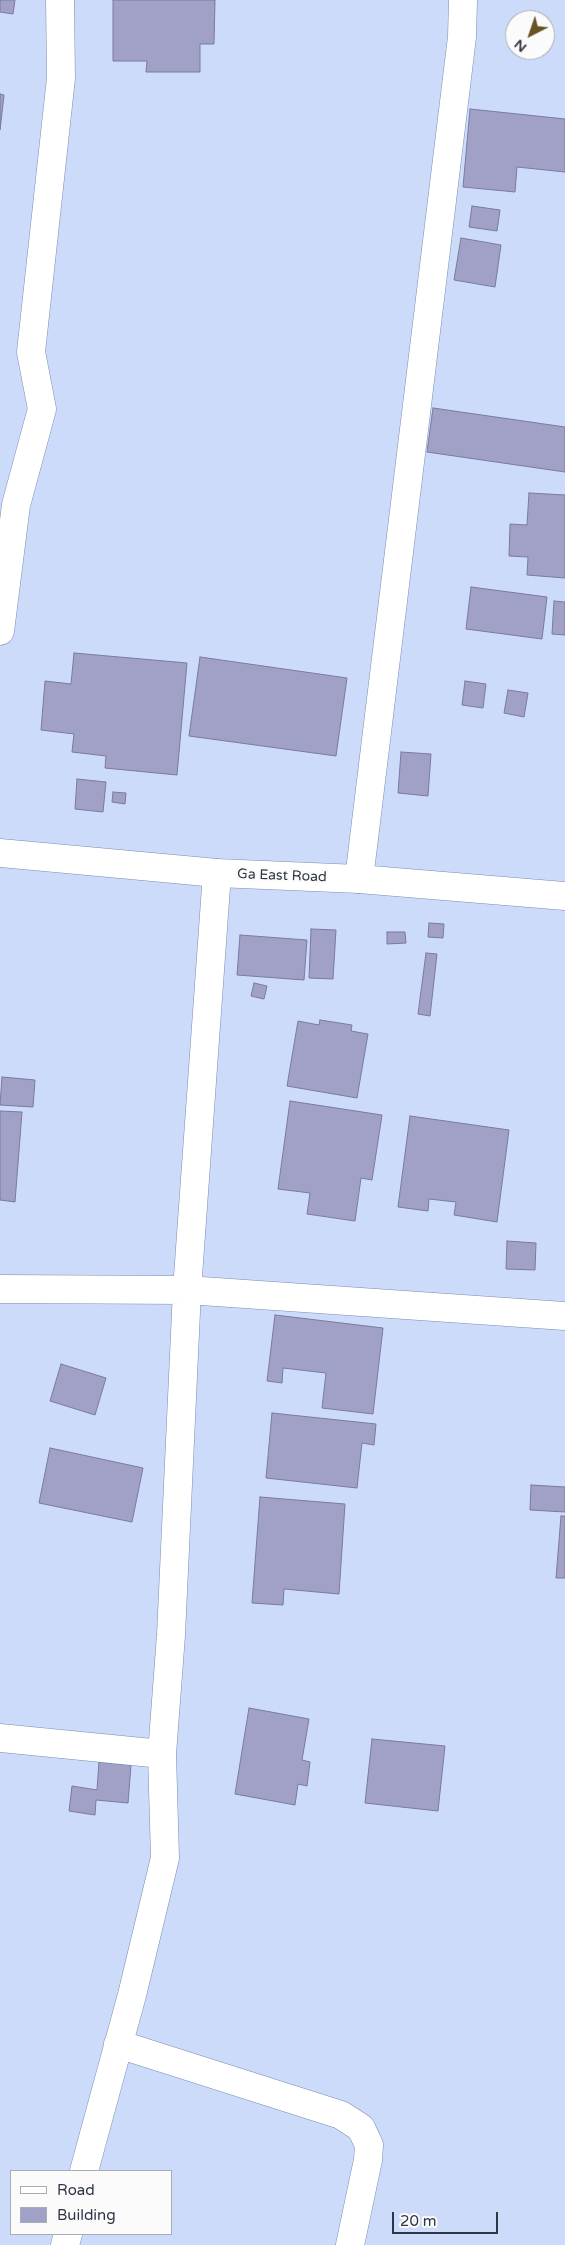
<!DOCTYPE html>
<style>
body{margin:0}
#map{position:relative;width:565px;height:2245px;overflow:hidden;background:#ccdbf9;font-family:"Varela Round",sans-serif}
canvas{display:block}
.legend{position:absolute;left:10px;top:2170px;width:162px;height:65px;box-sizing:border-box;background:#fbfbfb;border:1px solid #a9acb2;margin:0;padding:6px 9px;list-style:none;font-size:15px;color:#2e3544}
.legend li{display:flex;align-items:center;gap:10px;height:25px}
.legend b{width:25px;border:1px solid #a9acb2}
.north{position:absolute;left:505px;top:10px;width:50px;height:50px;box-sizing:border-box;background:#fbfbfb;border:1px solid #a9acb2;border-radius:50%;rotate:221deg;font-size:14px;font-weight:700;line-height:20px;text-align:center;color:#2e3544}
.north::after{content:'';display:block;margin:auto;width:18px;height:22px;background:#695323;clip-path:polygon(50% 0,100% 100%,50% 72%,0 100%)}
.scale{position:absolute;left:392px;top:2212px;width:106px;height:22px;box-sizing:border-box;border:2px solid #2e3544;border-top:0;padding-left:6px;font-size:15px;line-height:18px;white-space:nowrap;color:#2e3544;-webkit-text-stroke:4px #fbfbfb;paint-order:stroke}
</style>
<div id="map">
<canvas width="565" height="2245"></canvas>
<ul class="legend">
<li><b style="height:6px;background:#fff"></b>Road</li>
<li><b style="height:14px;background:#a1a1c8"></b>Building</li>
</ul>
<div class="north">N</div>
<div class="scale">20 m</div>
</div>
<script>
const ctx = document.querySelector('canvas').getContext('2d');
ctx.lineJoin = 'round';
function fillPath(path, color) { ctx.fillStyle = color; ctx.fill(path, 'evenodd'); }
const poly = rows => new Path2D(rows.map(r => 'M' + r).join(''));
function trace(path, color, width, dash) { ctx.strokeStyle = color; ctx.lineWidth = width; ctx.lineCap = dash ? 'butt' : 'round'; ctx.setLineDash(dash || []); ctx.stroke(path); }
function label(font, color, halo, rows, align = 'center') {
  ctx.font = font + ' "Varela Round",sans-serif'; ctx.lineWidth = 4.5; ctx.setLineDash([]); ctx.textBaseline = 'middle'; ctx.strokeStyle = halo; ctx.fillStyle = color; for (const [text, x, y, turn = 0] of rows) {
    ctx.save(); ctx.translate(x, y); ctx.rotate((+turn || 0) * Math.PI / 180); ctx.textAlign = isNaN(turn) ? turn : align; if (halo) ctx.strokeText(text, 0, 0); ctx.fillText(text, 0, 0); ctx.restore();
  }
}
const building = poly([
 [0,0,15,0,13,14,0,12,0,0],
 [113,0,215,0,214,44,200,44,200,72,146,72,147,61,113,61,113,0],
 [0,94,4,95,0,130,0,94],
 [470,109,565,119,565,172,517,167,515,192,463,187,470,109],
 [472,206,500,210,497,231,469,227,472,206],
 [461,238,501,245,495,287,454,280,461,238],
 [433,408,565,427,565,472,427,452,433,408],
 [529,493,565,495,565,578,527,575,528,557,509,556,510,524,527,525,529,493],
 [471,587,547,597,542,639,466,629,471,587],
 [554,601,565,602,565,635,552,634,554,601],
 [74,653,187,663,177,775,105,768,106,756,72,752,74,734,41,730,45,681,71,684,74,653],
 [200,657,347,678,336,756,189,736,200,657],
 [465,681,486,684,483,708,462,705,465,681],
 [508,690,528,693,524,717,504,713,508,690],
 [401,752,431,754,428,796,398,793,401,752],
 [77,779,106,782,103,812,75,809,77,779],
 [113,792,126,793,125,804,112,802,113,792],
 [429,923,444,924,443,938,428,937,429,923],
 [311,929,336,930,333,979,309,978,311,929],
 [387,932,405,932,406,943,387,944,387,932],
 [240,935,307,940,304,980,237,975,240,935],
 [426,953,437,954,430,1016,418,1014,426,953],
 [254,983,267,986,264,999,251,996,254,983],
 [320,1020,352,1025,351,1031,368,1034,357,1098,287,1086,298,1021,319,1025,320,1020],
 [2,1077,35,1080,33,1107,0,1105,2,1077],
 [290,1101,382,1115,372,1180,361,1178,355,1221,307,1214,310,1193,278,1189,290,1101],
 [0,1111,22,1112,15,1202,0,1200,0,1111],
 [410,1116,509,1130,497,1222,454,1215,456,1202,429,1199,428,1211,398,1207,410,1116],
 [507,1241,536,1243,535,1270,506,1269,507,1241],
 [275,1315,383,1328,373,1414,322,1408,326,1373,283,1368,282,1383,267,1381,275,1315],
 [61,1364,106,1378,95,1415,50,1401,61,1364],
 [272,1413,376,1424,374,1445,362,1443,357,1488,266,1478,272,1413],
 [50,1448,143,1468,132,1522,39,1503,50,1448],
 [531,1485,565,1487,565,1512,530,1510,531,1485],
 [260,1497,345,1504,339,1594,284,1589,283,1605,252,1603,260,1497],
 [561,1516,565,1516,565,1578,556,1578,561,1516],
 [249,1708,309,1719,302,1760,310,1762,307,1786,298,1784,295,1805,235,1794,249,1708],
 [372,1739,445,1746,438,1811,365,1803,372,1739],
 [99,1762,131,1765,128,1803,96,1800,95,1815,69,1811,72,1786,97,1790,99,1762]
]);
fillPath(building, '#a1a1c8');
trace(building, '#7a7a9f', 1);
const minor = poly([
 [0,631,16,505,42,409,31,352,61,78,60,0],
 [359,879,462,37,463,0],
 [0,1289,187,1290,565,1316],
 [0,1738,162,1754],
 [118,2044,341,2115,361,2128,369,2145,368,2160,350,2245],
 [84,2171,132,1995,165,1858,162,1754,171,1635,187,1290,217,873],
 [65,2245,68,2234]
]);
const tertiary = poly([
 [0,853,217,873,359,879,565,896]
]);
trace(minor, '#7b8caf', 29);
trace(tertiary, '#7b8caf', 29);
trace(minor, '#fff', 28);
trace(tertiary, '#fff', 28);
label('14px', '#2e3544', '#fbfbfb', [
 ["Ga East Road",282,876,2]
]);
</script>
